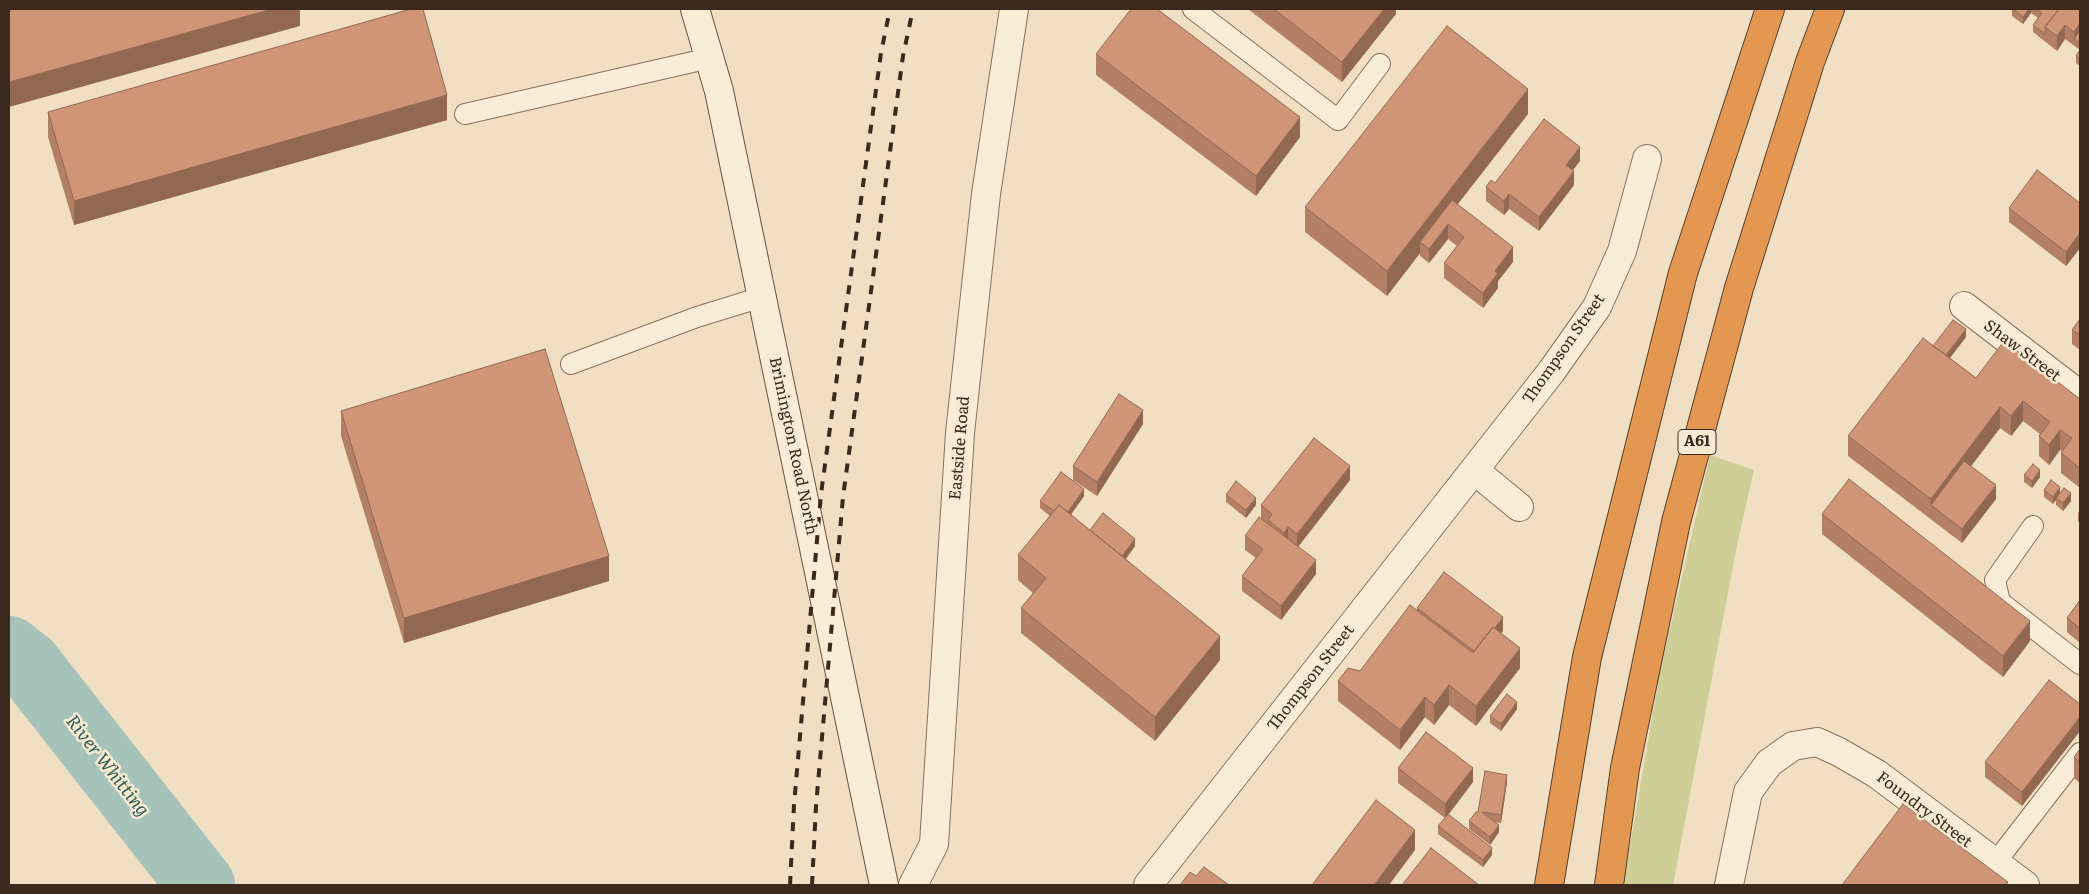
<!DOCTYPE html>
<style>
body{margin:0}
#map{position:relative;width:2089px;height:894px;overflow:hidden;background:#f0dfc3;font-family:Literata,serif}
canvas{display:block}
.frame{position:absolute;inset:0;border:10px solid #3b291e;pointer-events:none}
</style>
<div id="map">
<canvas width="2089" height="894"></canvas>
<div class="frame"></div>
</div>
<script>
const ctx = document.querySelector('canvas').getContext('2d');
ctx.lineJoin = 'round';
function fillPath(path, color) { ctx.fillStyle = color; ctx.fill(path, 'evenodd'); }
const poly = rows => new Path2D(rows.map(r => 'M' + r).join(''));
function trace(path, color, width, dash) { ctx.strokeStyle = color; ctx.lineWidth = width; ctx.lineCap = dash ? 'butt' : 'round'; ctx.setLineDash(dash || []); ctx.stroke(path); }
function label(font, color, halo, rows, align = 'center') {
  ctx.font = font + ' Literata,serif'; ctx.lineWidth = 5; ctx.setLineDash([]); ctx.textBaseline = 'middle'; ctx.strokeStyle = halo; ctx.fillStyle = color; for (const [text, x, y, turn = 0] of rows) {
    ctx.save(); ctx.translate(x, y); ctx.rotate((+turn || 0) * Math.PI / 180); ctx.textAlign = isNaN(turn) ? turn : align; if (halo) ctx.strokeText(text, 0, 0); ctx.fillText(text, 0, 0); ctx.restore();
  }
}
fillPath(poly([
 [1710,455,1754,470,1737,545,1673,885,1623,885,1660,672]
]), '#cdcf96');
trace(poly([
 [9,650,28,665,201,885]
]), '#a5c3b8', 68);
const lane = poly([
 [1193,9,1338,120,1380,64],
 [465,114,710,58],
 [571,364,697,317,762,297],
 [2033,526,1995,580,2000,602,2080,664],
 [1995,863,2080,753]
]);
const street = poly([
 [1964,306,2080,395],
 [1474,470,1519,507],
 [913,885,934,844,960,433,986,194,1014,9],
 [1148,885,1551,372,1597,307,1622,251,1647,159],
 [1729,885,1748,792,1769,763,1793,746,1817,742,1839,752,1877,774,2025,885]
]);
const secondary = poly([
 [695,9,719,91,884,885]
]);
const highway = poly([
 [1549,885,1587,657,1683,273,1770,9],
 [1609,885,1625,768,1676,522,1739,288,1810,62,1830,9]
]);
trace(lane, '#8b7059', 22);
trace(street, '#8b7059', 30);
trace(secondary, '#6d513c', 30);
trace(highway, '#593e2d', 30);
trace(lane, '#faedd7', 20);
trace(street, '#faedd7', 28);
trace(secondary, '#faedd7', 28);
trace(highway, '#e39750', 28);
trace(poly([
 [790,885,794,805,821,494,881,53,890,9],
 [812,885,816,806,843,497,903,56,913,9]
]), '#3b291e', 4, [9, 9]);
fillPath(poly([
 [1248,9,1396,9,1396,14,1342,82],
 [2012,9,2080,9,2080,66,2076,63,2076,56,2080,50,2065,39,2057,51,2033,32,2033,25,2038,18,2031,13,2023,24,2012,16],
 [1096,54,1300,137,1256,196,1096,75],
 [48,112,447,120,74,225,48,137],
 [1528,114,1457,205,1513,262,1498,281,1498,288,1483,308,1444,278,1444,263,1457,246,1448,239,1429,263,1420,256,1420,253,1387,296,1305,232,1305,207],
 [1580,161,1573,170,1574,185,1539,231,1509,209,1504,215,1486,201,1486,187,1495,183],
 [2080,203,2080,248,2066,266,2009,222,2009,208],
 [2080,319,2080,350,2072,344,2072,330],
 [1966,337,1950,358,1976,378,2080,399,2080,488,2061,473,2061,453,2062,451,2060,450,2049,465,2039,456,2039,436,2040,434,2023,421,2011,436,2000,428,1971,466,1996,499,1962,543,1848,456,1848,436],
 [341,411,609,581,404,643,341,436],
 [1143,424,1097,496,1073,480,1073,466],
 [2024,475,2040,477,2032,488,2024,482],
 [1350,480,1298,547,1316,574,1281,620,1242,591,1242,576,1256,558,1245,550,1245,536,1261,518,1261,505],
 [2044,490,2060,493,2071,501,2063,511,2056,505,2056,500,2053,504,2044,497],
 [1226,495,1256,505,1246,518,1226,502],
 [1084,496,1071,515,1090,530,1135,546,1126,559,1220,660,1155,741,1021,633,1021,608,1033,593,1018,580,1018,555,1050,516,1040,508,1040,501],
 [2080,510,2080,523,2078,521,2078,513],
 [1822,514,2030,641,2003,677,1822,534],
 [2080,600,2080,643,2067,632,2067,618],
 [1417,608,1503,631,1501,633,1520,668,1476,726,1449,705,1434,725,1425,717,1400,750,1338,701,1338,681,1360,671,1417,610],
 [2080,704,2080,731,2022,806,1985,777,1985,762],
 [1517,709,1501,731,1490,723,1490,716],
 [2080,749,2080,783,2074,778,2074,757],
 [1398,768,1473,782,1448,815,1492,855,1483,867,1438,834,1438,826,1445,818,1398,783],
 [1507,782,1501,823,1494,822,1499,832,1490,845,1469,829,1469,821]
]), '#b38066');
fillPath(poly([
 [272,9,300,9,300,26,9,107,9,82],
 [1384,9,1396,9,1396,14,1342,82,1342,62],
 [2029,9,2031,9,2031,13,2023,24,2023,17],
 [2080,23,2080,38,2074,39,2074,46,2074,32],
 [2065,25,2065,39,2057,51,2057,36],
 [1528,89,1528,114,1425,246,1420,242,1420,253,1387,296,1387,271],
 [447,95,447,120,74,225,74,201],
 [1300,117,1300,137,1256,196,1256,176],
 [1580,147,1580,161,1566,179,1566,165],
 [1574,171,1574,185,1539,231,1539,217],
 [1509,194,1509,209,1504,215,1504,201],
 [1448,224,1448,239,1429,263,1429,249],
 [2080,233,2080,248,2066,266,2066,252],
 [1513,247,1513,262,1498,281,1498,288,1483,308,1483,293,1495,271],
 [1966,329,1966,337,1941,369,1941,361],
 [2023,401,2023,421,2011,436,2011,416],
 [2000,407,2000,428,1938,510,1931,505,1931,499],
 [1143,410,1143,424,1097,496,1097,482],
 [2060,430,2060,450,2049,465,2049,445],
 [1350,466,1350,480,1297,548,1297,534],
 [2040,470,2040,477,2032,488,2032,481],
 [1996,485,1996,499,1962,543,1962,529],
 [2060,487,2060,495,2056,498,2056,500,2053,504,2053,497],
 [1084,489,1084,496,1063,525,1063,518],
 [2071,493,2071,501,2063,511,2063,503],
 [1256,498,1256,505,1246,518,1246,510],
 [1288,527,1288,542,1284,547,1284,533],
 [1135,539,1135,546,1117,570,1117,562],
 [609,556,609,581,404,643,404,618],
 [1316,560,1316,574,1281,620,1281,606],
 [1503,617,1503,631,1476,667,1476,653],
 [2030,621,2030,641,2003,677,2003,656],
 [1220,636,1220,660,1155,741,1155,717],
 [1520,648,1520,668,1476,726,1476,706],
 [1449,685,1449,705,1434,725,1434,705],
 [1425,697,1425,717,1400,750,1400,730],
 [1517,702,1517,709,1501,731,1501,724],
 [2080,717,2080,731,2022,806,2022,792],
 [1473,768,1473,782,1445,819,1445,804],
 [1507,775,1507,782,1501,823,1501,815],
 [1499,825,1499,832,1490,845,1490,837],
 [1415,830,1415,850,1389,885,1374,885],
 [1492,848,1492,855,1483,867,1483,860]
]), '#926853');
const building = poly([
 [9,9,272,9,9,82,9,9],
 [411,9,423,9,447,95,74,201,48,112,411,9],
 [1131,9,1157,9,1300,117,1256,176,1096,54,1131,9],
 [1274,9,1384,9,1342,62,1274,9],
 [2013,9,2029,9,2023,17,2013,9],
 [2036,9,2059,9,2045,27,2045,34,2033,25,2042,13,2036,9],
 [2059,9,2080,9,2080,23,2074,32,2065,25,2057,36,2045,27,2059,9],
 [1447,26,1528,89,1387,271,1305,207,1447,26],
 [2080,30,2080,43,2074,39,2080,30],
 [2080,50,2080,59,2076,56,2080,50],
 [1544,119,1580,147,1566,165,1574,171,1539,217,1509,194,1504,201,1486,187,1491,180,1495,183,1544,119],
 [2037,170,2080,203,2080,233,2066,252,2009,208,2037,170],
 [1452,200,1513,247,1495,271,1498,273,1483,293,1444,263,1464,237,1448,224,1429,249,1420,242,1452,200],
 [2080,319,2080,335,2072,330,2080,319],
 [1953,320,1966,329,1946,355,1933,346,1953,320],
 [1923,338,1976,378,2004,341,2080,399,2080,468,2061,453,2072,438,2060,430,2049,445,2039,436,2050,422,2023,401,2011,416,2000,407,1931,499,1848,436,1923,338],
 [545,349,609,556,404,618,341,411,545,349],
 [1119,394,1143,410,1097,482,1073,466,1119,394],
 [1314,438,1350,466,1297,534,1288,527,1284,533,1268,520,1272,514,1261,505,1314,438],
 [1964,461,1996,485,1962,529,1931,505,1964,461],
 [2033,464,2040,470,2032,481,2024,475,2033,464],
 [1061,472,1084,489,1068,512,1059,505,1054,511,1040,501,1061,472],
 [1849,479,2030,621,2003,656,1822,514,1849,479],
 [2051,480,2060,487,2053,497,2044,490,2051,480],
 [1236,481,1256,498,1246,510,1226,495,1236,481],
 [2064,488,2071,493,2063,503,2056,498,2064,488],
 [1059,505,1220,636,1155,717,1021,608,1046,578,1018,555,1059,505],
 [1103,513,1135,539,1122,556,1090,530,1103,513],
 [1259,517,1316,560,1281,606,1242,576,1263,549,1245,536,1259,517],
 [1444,572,1503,617,1495,628,1493,627,1474,651,1417,608,1444,572],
 [2080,600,2080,628,2067,618,2080,600],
 [1410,605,1473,653,1493,627,1520,648,1476,706,1449,685,1434,705,1425,697,1400,730,1338,681,1348,668,1360,671,1410,605],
 [2049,680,2080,704,2080,717,2022,792,1985,762,2049,680],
 [1507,694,1517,702,1501,724,1490,716,1507,694],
 [1426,732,1473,768,1445,804,1398,768,1426,732],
 [2080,749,2080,762,2074,757,2080,749],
 [1485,771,1507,775,1501,815,1482,812,1499,825,1490,837,1469,821,1476,812,1478,812,1485,771],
 [1376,800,1415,830,1374,885,1312,885,1376,800],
 [1903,804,2008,882,2006,885,1842,885,1903,804],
 [1448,814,1492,848,1483,860,1438,826,1448,814],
 [1431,848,1479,885,1402,885,1431,848],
 [1204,867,1229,885,1180,885,1190,872,1196,876,1204,867]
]);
fillPath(building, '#d09577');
trace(building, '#926853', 1);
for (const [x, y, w] of [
 [1697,442,38]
]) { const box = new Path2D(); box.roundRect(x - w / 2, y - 12.5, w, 25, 4); ctx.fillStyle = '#f7ead3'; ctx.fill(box); trace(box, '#3b291e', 1); }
label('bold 15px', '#3b291e', null, [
 ["A61",1697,442]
]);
label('16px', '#3b291e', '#f7ead3', [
 ["Thompson Street",1564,349,-55],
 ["Shaw Street",2022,351,37],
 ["Brimington Road North",793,446,78],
 ["Eastside Road",960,448,-85],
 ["Thompson Street",1311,678,-52],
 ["Foundry Street",1924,810,37]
]);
label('italic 18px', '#2c5b54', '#f7ead3', [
 ["River Whitting",107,766,52]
]);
</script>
